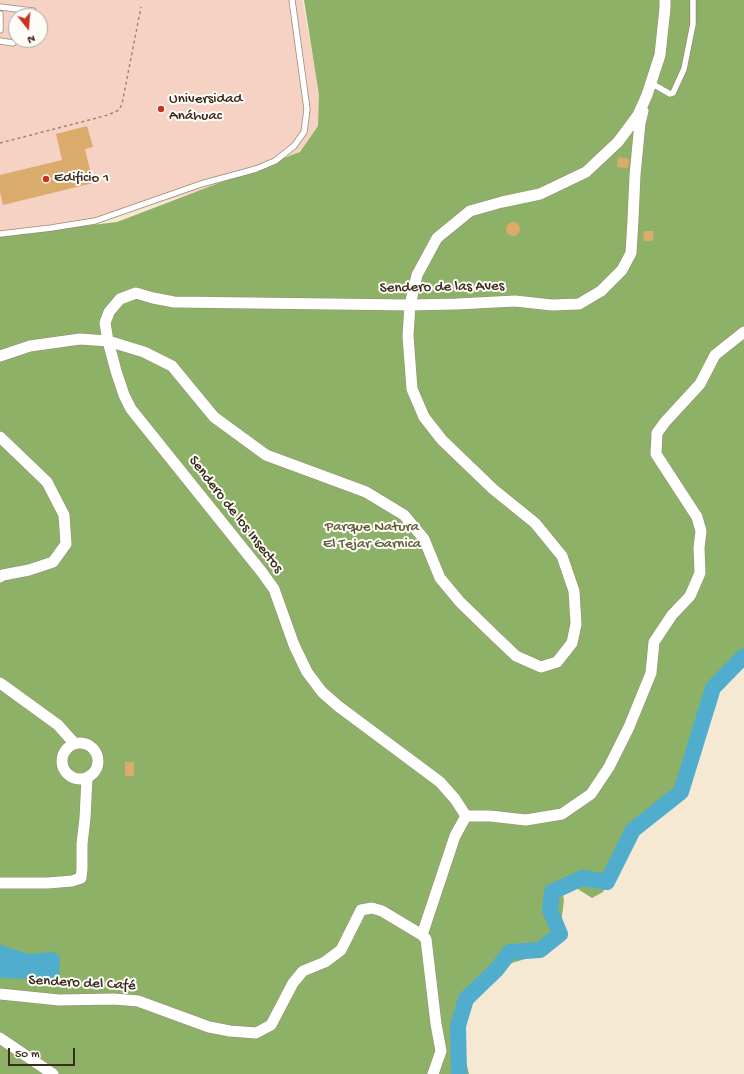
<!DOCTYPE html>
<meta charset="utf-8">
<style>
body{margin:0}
#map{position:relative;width:744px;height:1074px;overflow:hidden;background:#f5e9d3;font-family:"Gochi Hand",sans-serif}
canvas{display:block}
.north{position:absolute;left:8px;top:8px;width:40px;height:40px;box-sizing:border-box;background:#fdfcf7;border:1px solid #afa8a0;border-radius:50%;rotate:163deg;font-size:11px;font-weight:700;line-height:16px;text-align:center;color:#3b2a1e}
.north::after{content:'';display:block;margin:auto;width:14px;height:18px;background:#c8321e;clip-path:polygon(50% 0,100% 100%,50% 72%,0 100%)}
.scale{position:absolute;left:8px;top:1048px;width:67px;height:18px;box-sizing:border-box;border:2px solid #3b2a1e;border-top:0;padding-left:5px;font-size:12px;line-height:14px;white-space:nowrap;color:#3b2a1e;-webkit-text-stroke:3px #fdfcf7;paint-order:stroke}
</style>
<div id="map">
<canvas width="744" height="1074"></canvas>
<div class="north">N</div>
<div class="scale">50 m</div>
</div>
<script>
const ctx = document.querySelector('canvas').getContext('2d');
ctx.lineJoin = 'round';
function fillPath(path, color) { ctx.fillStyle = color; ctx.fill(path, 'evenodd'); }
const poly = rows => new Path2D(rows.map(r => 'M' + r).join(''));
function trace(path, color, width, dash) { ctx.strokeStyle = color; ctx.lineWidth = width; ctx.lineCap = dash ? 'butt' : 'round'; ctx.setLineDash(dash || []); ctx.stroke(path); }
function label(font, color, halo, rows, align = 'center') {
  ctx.font = font + ' "Gochi Hand",sans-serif'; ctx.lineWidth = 4; ctx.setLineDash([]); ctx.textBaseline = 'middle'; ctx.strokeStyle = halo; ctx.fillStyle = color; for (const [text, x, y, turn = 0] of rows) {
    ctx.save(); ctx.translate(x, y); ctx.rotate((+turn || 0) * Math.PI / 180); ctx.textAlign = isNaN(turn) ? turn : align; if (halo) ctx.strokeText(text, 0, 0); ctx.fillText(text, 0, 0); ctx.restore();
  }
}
fillPath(poly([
 [0,0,302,0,326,126,303,153,277,167,73,229,0,240],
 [16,16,40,16,40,40,16,40]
]), '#f6d2c4');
fillPath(poly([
 [304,0,744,0,744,661,714,683,704,710,700,756,684,774,680,798,656,819,622,842,616,865,603,892,592,898,570,884,561,886,564,900,561,924,550,943,528,958,509,964,462,1003,457,1026,469,1074,0,1074,0,236,117,222,300,152,318,126,319,95]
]), '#8db166');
fillPath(poly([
 [0,945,29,954,54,952,60,957,59,980,0,978]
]), '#50adce');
trace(poly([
 [459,1074,458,1026,466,999,497,969,510,952,540,950,560,934,550,910,552,892,582,878,607,882,633,830,681,792,713,688,744,656]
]), '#50adce', 16);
fillPath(poly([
 [87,126,93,147,85,149,93,183,3,205,0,192,0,175,62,160,56,134],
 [618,157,629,159,628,168,617,167],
 '506 229a7 7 0 1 1 14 0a7 7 0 1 1-14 0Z',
 [644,231,654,231,653,241,643,241],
 [125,762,134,762,134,776,125,776]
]), '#daab6a');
const lane = poly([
 [0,7,33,11],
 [0,14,0,30],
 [0,41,13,43],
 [651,83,670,94,673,93,684,69,693,24,693,0],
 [0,234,51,228,95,221,201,184,256,169,275,161,294,146,304,132,307,109,292,0]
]);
const street = poly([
 [0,356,30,346,80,339,108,341,144,352,172,366,214,417,266,455,366,492,404,515,424,539,440,578,460,602,496,637,516,656,541,667,557,662,572,643,576,624,574,591,562,556,535,523,493,489,442,440,424,417,412,389,408,336,410,305,417,275,437,238,470,211,502,202,540,194,586,172,618,142,638,115,647,95,660,55,665,8,665,0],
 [0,437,47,482,64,515,66,544,53,562,29,570,3,575,0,577],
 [0,683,58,725,75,744],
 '62 761a18 18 0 1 1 36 0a18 18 0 1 1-36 0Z',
 [466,816,455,799,440,782,338,706,322,692,307,672,294,645,274,589,261,571,131,409,124,395,116,371,108,341,105,323,109,312,120,299,136,293,153,298,174,302,410,305,457,304,515,301,552,305,579,304,601,291,622,270,631,253,633,220,635,175,640,123,643,111],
 [466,816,490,816,526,820,562,814,591,794,609,767,629,727,651,673,654,642,672,615,690,596,700,573,699,548,701,531,697,517,656,454,657,433,665,422,700,384,715,355,744,332],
 [0,883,48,883,72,881,81,878,82,869,82,844,85,818,87,778],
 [0,994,59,1000,114,999,138,1001,209,1027,230,1031,256,1033,271,1025,293,983,303,971,325,962,341,950,361,910,372,908,382,911,422,935],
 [0,1038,53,1074],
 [433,1074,441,1051,436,1024,426,939,422,935,455,836,466,816]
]);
trace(lane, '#988a78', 7);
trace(street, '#988a78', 12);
trace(poly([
 [0,143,108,115,119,110,122,104,141,7]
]), '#988a78', 1.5, [3, 3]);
trace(lane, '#fff', 5.5);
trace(street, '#fff', 11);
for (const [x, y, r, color] of [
 [161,109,4,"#c8321e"],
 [46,179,4,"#c8321e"]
]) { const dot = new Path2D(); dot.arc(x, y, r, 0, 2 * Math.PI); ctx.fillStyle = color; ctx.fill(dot); trace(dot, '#fdfcf7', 1.5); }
label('15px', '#3b2a1e', '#fdfcf7', [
 ["Universidad",169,100],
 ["Anáhuac",169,117],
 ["Edificio 1",54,179]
], 'left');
label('15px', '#3b2a1e', '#fdfcf7', [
 ["Sendero de las Aves",442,288,-1],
 ["Sendero de los Insectos",235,515,52],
 ["Sendero del Café",82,984,3]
]);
label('15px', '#5f5b38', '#fdfcf7', [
 ["Parque Natura",372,528],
 ["El Tejar Garnica",372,545]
]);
</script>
